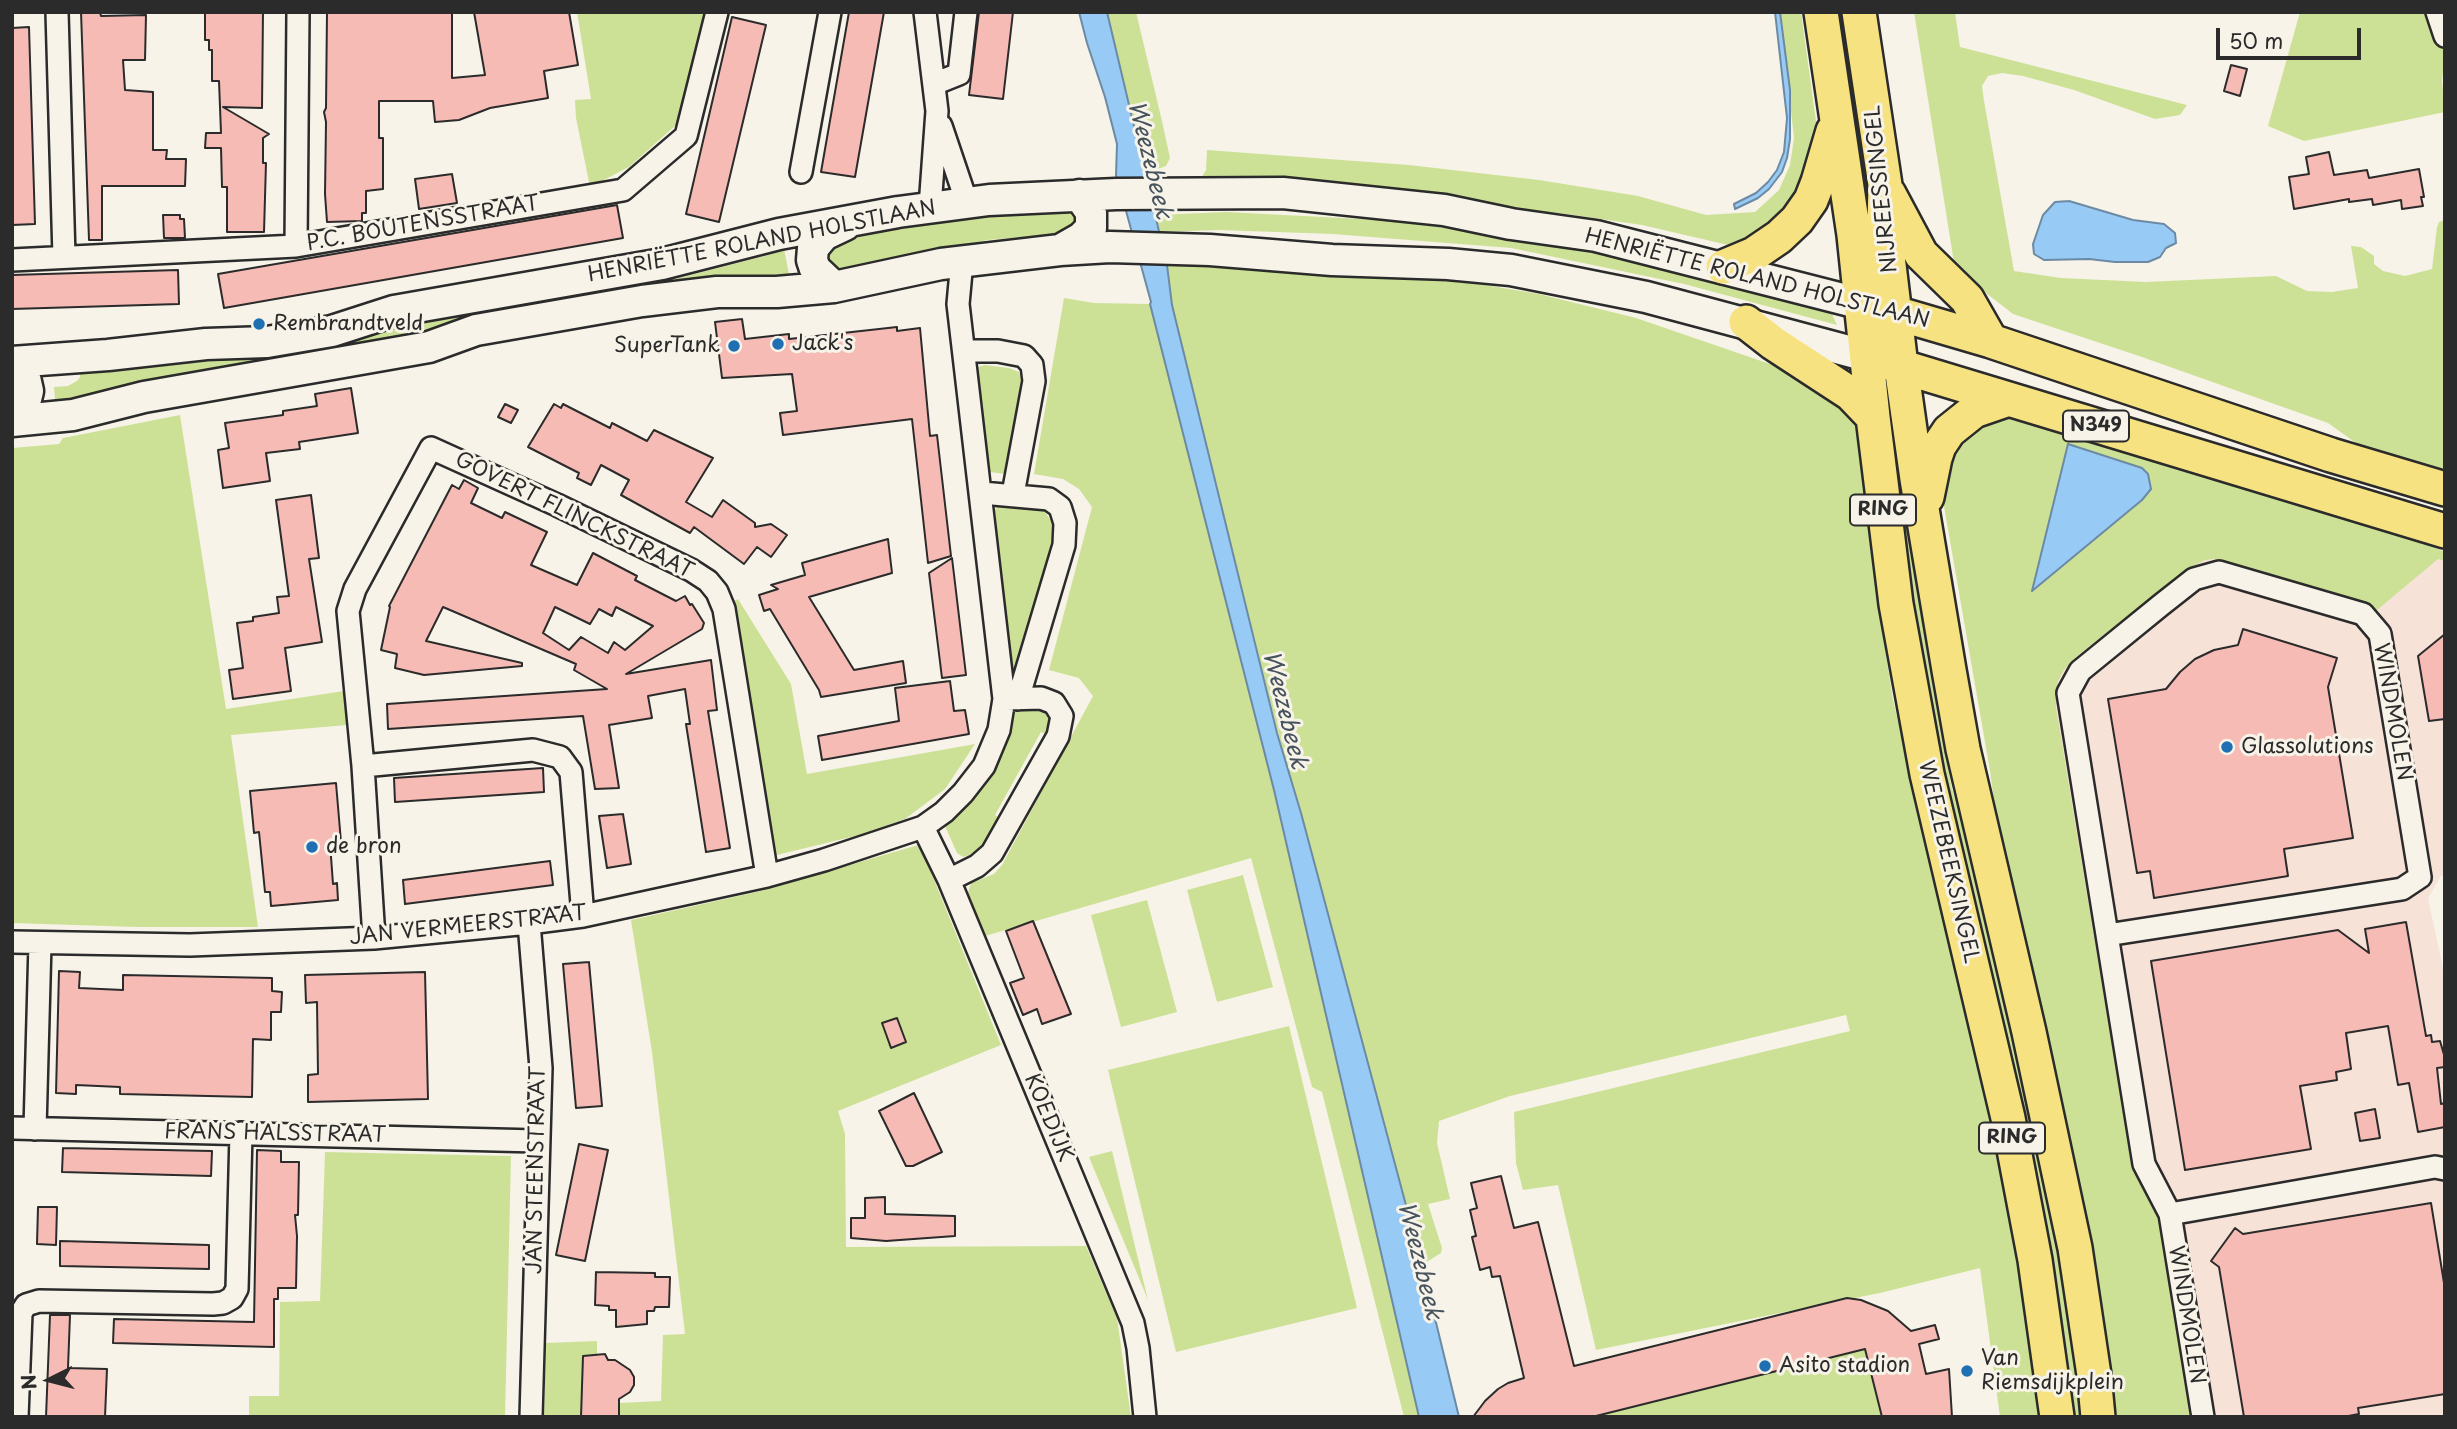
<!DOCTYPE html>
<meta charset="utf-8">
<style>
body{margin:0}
#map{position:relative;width:2457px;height:1429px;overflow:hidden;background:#f7f3e8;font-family:"Playpen Sans",sans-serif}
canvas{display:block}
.frame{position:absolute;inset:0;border:14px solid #2b2b2b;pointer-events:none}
.north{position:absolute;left:14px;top:1345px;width:70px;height:70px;-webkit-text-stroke:5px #f7f3e8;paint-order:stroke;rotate:264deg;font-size:19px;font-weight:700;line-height:28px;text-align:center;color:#2b2b2b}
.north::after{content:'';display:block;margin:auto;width:24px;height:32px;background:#2b2b2b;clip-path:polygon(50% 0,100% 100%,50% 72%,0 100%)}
.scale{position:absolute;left:2216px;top:28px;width:145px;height:32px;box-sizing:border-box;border:4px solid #2b2b2b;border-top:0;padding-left:9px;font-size:21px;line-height:24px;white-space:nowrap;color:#2b2b2b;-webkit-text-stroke:5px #f7f3e8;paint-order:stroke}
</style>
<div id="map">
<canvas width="2457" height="1429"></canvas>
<div class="frame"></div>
<div class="north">N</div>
<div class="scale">50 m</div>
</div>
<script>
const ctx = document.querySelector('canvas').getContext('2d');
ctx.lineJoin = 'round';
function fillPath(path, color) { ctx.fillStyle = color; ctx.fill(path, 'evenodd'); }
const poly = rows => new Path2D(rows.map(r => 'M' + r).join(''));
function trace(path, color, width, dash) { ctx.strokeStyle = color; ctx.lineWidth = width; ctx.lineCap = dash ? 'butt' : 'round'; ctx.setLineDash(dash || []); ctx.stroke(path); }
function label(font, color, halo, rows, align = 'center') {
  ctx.font = font + ' "Playpen Sans",sans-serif'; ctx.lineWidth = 6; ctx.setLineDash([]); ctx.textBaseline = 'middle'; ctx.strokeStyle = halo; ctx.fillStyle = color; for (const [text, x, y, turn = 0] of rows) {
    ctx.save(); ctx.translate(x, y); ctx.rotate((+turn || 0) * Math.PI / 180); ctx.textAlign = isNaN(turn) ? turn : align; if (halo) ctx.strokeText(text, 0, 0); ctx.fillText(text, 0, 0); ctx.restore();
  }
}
fillPath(poly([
 [2211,492,2445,561,2445,875,2441,876,2428,898,2445,978,2445,1417,2141,1417,2019,633]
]), '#f7e2d8');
fillPath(poly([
 [577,12,707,12,682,111,676,125,629,167,590,187,576,118,575,100,591,99],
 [1107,12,1136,12,1162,121,1170,158,1166,166,1145,174],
 [1780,12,1801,12,1819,143,1797,207,1741,248,1642,225,1559,213,1514,212,1196,186,1206,170,1207,150,1409,165,1539,180,1638,196,1706,215,1755,212,1779,190,1790,165,1794,138],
 [1914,12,1955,12,1960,47,2187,105,2180,115,2155,119,2074,90,2023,76,2002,73,1988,76,1982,86,1984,101,2014,271,2061,278,2146,282,2276,276,2307,291,2332,292,2358,288,2351,246,2361,247,2374,256,2374,264,2383,271,2405,276,2432,269,2437,227,2439,222,2445,220,2445,481,2384,463,2328,423,2139,356,2013,314,1955,269],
 [2300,12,2431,12,2445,53,2442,81,2445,112,2304,141,2268,126],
 [1067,201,1081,222,1060,234,987,240,858,276,825,268,827,247,842,238,907,228,942,213],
 [1226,212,1381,220,1539,239,1604,250,1820,303,1831,312,1837,325,1684,284,1511,248,1333,234,1219,230,1160,232,1156,215],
 [783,244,791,284,652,292,655,284,765,256,778,250],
 [1283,263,1414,273,1539,294,1636,318,1805,376,1830,395,1856,426,1874,578,1893,700,1997,1130,2021,1279,2039,1417,2000,1417,1980,1268,1880,1293,1596,1350,1558,1185,1523,1190,1516,1163,1514,1112,1850,1031,1846,1015,1510,1096,1439,1121,1437,1143,1450,1199,1428,1204,1442,1248,1441,1253,1422,1265,1275,721,1172,305,1167,265],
 [630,279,625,290,413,344,408,315],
 [1064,298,1094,303,1150,304,1274,790,1419,1417,1404,1417,1322,1092,1312,1087,1251,858,985,936,968,892,971,883,994,874,1002,865,1093,696,1079,678,1049,670,1092,507,1079,489,1063,479,1034,474],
 [402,316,406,345,56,413,54,387,68,386,77,381,80,377,79,363],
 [985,365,1009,368,1019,372,1022,381,1023,394,1013,475,990,472,988,467,977,372,978,367],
 [1892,405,1928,661,1952,789,1972,849,2043,1140,2087,1417,2070,1417,1928,715,1884,406],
 [2019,413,2332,507,2445,552,2445,561,2438,559,2377,610,2214,559,2205,560,2184,571,2076,657,2064,670,2058,681,2056,707,2117,1076,2137,1169,2144,1190,2165,1227,2194,1417,2106,1417,2005,881,1990,771,1941,489,1958,440,1975,426],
 [180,415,226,709,344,691,347,725,231,735,258,927,137,927,12,923,12,448,59,444,63,438],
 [1029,501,1044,510,1052,523,1053,534,1032,623,1015,672,1010,666,995,510,999,504],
 [738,599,791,684,807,774,975,744,945,789,905,819,859,835,777,855,773,852,732,602],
 [1014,706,1052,709,1054,738,1041,732,995,815,1007,823,984,851,963,857,957,853,945,826],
 [918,845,922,850,1001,1045,838,1111,845,1134,846,1247,1086,1246,1117,1318,1131,1417,544,1417,546,1343,597,1341,597,1404,661,1401,663,1335,685,1334,652,1052,631,920,761,891],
 [1243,875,1273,987,1217,1002,1187,890],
 [1147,900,1177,1012,1121,1027,1091,915],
 [1289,1026,1357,1308,1176,1352,1108,1070],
 [1112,1151,1148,1300,1089,1157],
 [325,1152,511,1156,505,1417,249,1417,249,1396,279,1396,280,1302,320,1301],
 [1848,1309,1925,1417,1487,1417]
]), '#cde196');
const water = poly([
 [1079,12,1107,12,1167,265,1172,305,1277,733,1301,813,1422,1265,1459,1417,1419,1417,1274,790,1150,304,1151,302,1120,189,1116,175,1117,144,1105,97,1087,43,1079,12],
 [1775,12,1780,12,1790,90,1790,139,1787,158,1782,172,1769,189,1758,198,1735,209,1734,204,1756,193,1768,182,1777,170,1784,152,1787,118,1775,12],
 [2069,201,2133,220,2164,224,2175,233,2176,243,2166,248,2160,257,2148,262,2115,262,2089,259,2044,260,2034,254,2033,244,2043,215,2055,202,2069,201],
 [2068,444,2142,468,2148,474,2151,489,2142,500,2032,591,2068,444]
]);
fillPath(water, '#97caf4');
trace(water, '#6c8aa4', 2);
const building = poly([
 [81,12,100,12,101,16,146,15,145,60,123,60,125,90,153,92,153,150,167,150,166,159,186,159,185,186,102,186,102,240,89,240,81,12],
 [205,12,263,12,262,108,223,107,269,134,263,138,263,163,266,163,264,232,227,232,227,187,222,187,221,148,205,148,206,133,221,133,219,81,212,81,212,50,209,50,209,40,205,40,205,12],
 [327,12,452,12,452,78,485,75,474,12,569,12,578,65,544,71,548,98,490,108,459,120,435,122,433,101,379,101,379,138,383,138,383,189,366,191,366,213,362,213,362,221,327,222,325,194,326,122,324,112,326,108,327,12],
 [849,12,884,12,855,177,821,172,849,12],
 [979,12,1013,12,1003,99,969,95,979,12],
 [732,17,766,25,719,222,686,214,732,17],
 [29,27,35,224,12,225,12,28,29,27],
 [2231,65,2247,69,2240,96,2224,91,2231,65],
 [2329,152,2334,175,2367,170,2369,178,2419,169,2424,197,2421,197,2423,206,2402,209,2401,200,2373,205,2372,199,2349,202,2349,199,2294,209,2289,177,2309,174,2306,157,2329,152],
 [452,174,457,203,419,209,415,179,452,174],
 [617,205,623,238,224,308,218,274,617,205],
 [163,215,180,215,180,219,184,219,185,238,164,238,163,215],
 [178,270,179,304,12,309,12,275,178,270],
 [742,319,745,339,789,334,789,339,897,327,897,331,920,328,930,436,937,435,951,556,928,563,912,419,783,435,780,413,797,411,792,374,722,378,715,322,742,319],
 [351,388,358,433,299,442,300,449,266,453,270,481,223,488,218,450,229,448,225,423,283,415,283,411,317,406,315,394,351,388],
 [505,404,518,410,511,423,498,417,505,404],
 [554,404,561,408,563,404,610,428,612,423,647,441,654,430,713,458,686,502,712,517,723,500,755,523,755,527,771,524,787,535,771,557,757,547,744,564,694,527,690,533,621,495,629,480,601,465,591,485,577,478,579,473,528,447,554,404],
 [464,480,478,488,471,503,502,518,505,512,547,532,531,565,577,585,593,553,637,576,635,580,676,601,685,596,690,605,692,604,704,623,702,629,626,674,711,660,717,710,708,711,730,848,706,852,686,724,690,724,685,689,648,696,652,718,609,725,619,788,595,789,583,716,388,729,387,704,607,689,574,670,576,664,443,607,426,641,522,663,522,666,424,675,395,668,397,654,381,650,390,607,389,606,452,485,459,489,464,480],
 [555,607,590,624,599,609,612,616,616,607,653,626,625,650,614,642,608,653,581,637,569,650,543,633,555,607],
 [311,495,319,558,309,559,322,642,285,648,291,691,233,699,229,670,243,668,237,623,253,621,253,617,279,613,277,597,289,596,276,500,311,495],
 [888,539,892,573,809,597,854,670,903,661,906,683,821,697,819,690,770,609,764,611,759,595,778,589,771,585,805,575,802,563,888,539],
 [952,558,966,675,942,678,929,573,952,558],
 [2243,629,2337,658,2328,687,2353,838,2284,849,2288,876,2154,898,2150,871,2137,873,2108,699,2166,689,2180,672,2195,659,2214,650,2238,645,2243,629],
 [2445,634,2445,719,2429,721,2418,656,2445,634],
 [950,681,954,711,965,710,969,734,822,760,818,736,899,721,895,688,950,681],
 [543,768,544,792,395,802,394,778,543,768],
 [336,783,341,842,330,843,333,884,337,883,338,900,271,906,270,892,265,892,259,832,254,833,250,791,336,783],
 [623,814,631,864,607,868,599,816,623,814],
 [550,861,553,885,405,904,403,880,550,861],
 [1033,921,1071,1014,1042,1024,1037,1009,1023,1015,1010,983,1024,978,1006,931,1033,921],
 [2406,922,2426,1036,2431,1035,2432,1042,2440,1041,2445,1058,2445,1067,2437,1068,2441,1104,2445,1103,2445,1127,2418,1132,2409,1083,2398,1085,2388,1026,2346,1033,2351,1069,2336,1072,2337,1080,2300,1086,2311,1149,2185,1170,2151,961,2338,930,2369,953,2365,929,2406,922],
 [589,962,602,1106,576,1108,563,964,589,962],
 [59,971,80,972,79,988,123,990,123,975,272,978,272,991,282,992,281,1012,271,1012,271,1040,253,1039,252,1097,120,1094,120,1087,76,1085,76,1094,56,1093,59,971],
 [425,972,428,1099,308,1102,308,1075,318,1074,317,1002,306,1003,305,975,425,972],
 [897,1018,906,1042,891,1048,882,1023,897,1018],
 [914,1093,942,1152,913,1166,906,1166,879,1111,914,1093],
 [2375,1109,2380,1138,2360,1141,2355,1113,2375,1109],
 [579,1144,608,1150,585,1261,556,1255,579,1144],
 [63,1148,212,1151,211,1176,62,1172,63,1148],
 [257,1150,281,1151,281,1162,299,1162,298,1215,295,1215,297,1236,296,1288,278,1288,278,1299,274,1299,274,1347,113,1343,114,1319,254,1322,257,1150],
 [1501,1176,1514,1228,1538,1222,1574,1366,1847,1298,1861,1300,1888,1311,1911,1331,1935,1325,1939,1339,1919,1344,1926,1374,1949,1369,1952,1417,1882,1417,1865,1349,1592,1417,1473,1417,1485,1401,1498,1389,1508,1383,1524,1378,1500,1276,1492,1277,1490,1267,1480,1270,1472,1237,1476,1236,1470,1210,1477,1208,1471,1183,1501,1176],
 [885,1197,885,1214,955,1216,955,1236,886,1241,851,1238,851,1218,865,1218,865,1198,885,1197],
 [2431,1203,2445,1289,2445,1394,2358,1408,2359,1414,2343,1417,2244,1417,2219,1267,2211,1261,2235,1228,2243,1234,2431,1203],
 [38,1207,57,1207,56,1245,37,1244,38,1207],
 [60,1241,209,1245,209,1269,60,1266,60,1241],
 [596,1272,655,1273,655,1277,670,1277,669,1307,655,1307,654,1311,647,1311,647,1324,616,1327,616,1310,609,1310,609,1306,595,1305,596,1272],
 [50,1315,70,1315,68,1368,107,1369,105,1417,46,1417,50,1315],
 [605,1354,608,1360,615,1360,630,1370,634,1377,634,1385,630,1392,619,1399,619,1417,581,1417,583,1356,605,1354]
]);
fillPath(building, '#f6bbb4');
trace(building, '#2b2b2b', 2);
const street = poly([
 [57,12,64,257],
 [925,12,937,111,930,207],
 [2437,12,2445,36],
 [934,84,959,74,966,12],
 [941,126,967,203],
 [801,172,830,12],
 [296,246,298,12],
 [12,260,296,246,623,190,686,136,717,12],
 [964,351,998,351,1024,356,1032,365,1034,381,1013,494],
 [982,493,1049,499,1060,507,1065,523,1064,545,1018,699],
 [363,766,533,750,560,757,571,772,583,916],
 [923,827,949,880,1133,1323,1138,1348,1145,1417],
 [949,880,977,866,992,853,1058,736,1062,716,1054,703,1041,698,1006,699],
 [529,923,541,1068,531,1417],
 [2107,935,2402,889,2420,877,2380,634,2363,614,2219,572,2194,579,2161,605,2080,671,2068,693,2144,1164,2170,1214,2203,1417],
 [374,938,363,766,348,611,355,589,431,448,557,505,691,570,708,581,717,592,724,609,767,876],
 [12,942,190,945,374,938,529,923,583,916,767,876,824,860,923,827,944,812,963,793,984,766,999,730,1004,699,958,304,962,261],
 [12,1128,537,1141],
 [35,1129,40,943],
 [2170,1214,2435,1167,2445,1169],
 [17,1417,21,1313,26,1305,39,1301,213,1304,223,1303,232,1298,237,1289,241,1133]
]);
const secondary = poly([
 [1060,250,1081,238,1091,228,1091,212,1079,195],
 [834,287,815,269,812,260,813,248,824,235,845,225],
 [12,362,108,355,206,344,267,342,332,331,394,311,662,264,779,234,898,212,989,200,1116,194,1283,193,1444,210,1511,224,1596,236,1862,304],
 [12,415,26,399,28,391,24,373,13,362],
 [12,421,73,415,144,397,429,347,476,330,642,301,717,292,777,292,834,287,941,264,1060,250,1110,247,1210,250,1332,260,1448,264,1511,270,1646,297,1867,356]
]);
const primary = poly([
 [1821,12,1854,235,1873,417,1896,604,1927,774,2008,1118,2035,1260,2057,1417],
 [1859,12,1885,185,1884,223,1901,366,1917,479,1949,670,1963,749,2029,1032,2075,1248,2094,1375,2098,1417],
 [1889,194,1921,254,1967,299,1991,341],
 [1723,267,1754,254,1779,237,1797,220,1811,200,1818,182,1833,131],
 [1875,307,1991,341,2331,455,2445,489],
 [1746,322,1773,343,1851,394,1873,417],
 [1883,361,2445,531],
 [1927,497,1935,458,1939,446,1949,431,1974,411,2006,400]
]);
trace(street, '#2b2b2b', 26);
trace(secondary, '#2b2b2b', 35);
trace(primary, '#2b2b2b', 38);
trace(street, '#f7f3e8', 21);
trace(secondary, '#f7f3e8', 30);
trace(primary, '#f6e281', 33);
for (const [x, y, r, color] of [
 [259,324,7,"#1f6fb2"],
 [778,344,7,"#1f6fb2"],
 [734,346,7,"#1f6fb2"],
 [2227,747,7,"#1f6fb2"],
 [312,847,7,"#1f6fb2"],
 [1765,1366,7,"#1f6fb2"],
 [1967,1371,7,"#1f6fb2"]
]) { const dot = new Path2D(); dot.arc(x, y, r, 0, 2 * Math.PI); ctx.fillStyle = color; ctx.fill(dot); trace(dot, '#f7f3e8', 2.5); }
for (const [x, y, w] of [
 [2096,426,66],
 [1883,510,66],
 [2012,1138,66]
]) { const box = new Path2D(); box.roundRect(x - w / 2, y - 15.5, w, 31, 5); ctx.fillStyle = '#f7f3e8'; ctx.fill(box); trace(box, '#2b2b2b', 2); }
label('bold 19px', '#2b2b2b', null, [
 ["N349",2096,426],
 ["RING",1883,510],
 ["RING",2012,1138]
]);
label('21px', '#2b2b2b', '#f7f3e8', [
 ["NIJREESSINGEL",1882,189,-96],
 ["P.C. BOUTENSSTRAAT",423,224,-10],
 ["HENRIËTTE ROLAND HOLSTLAAN",762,242,-11],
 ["HENRIËTTE ROLAND HOLSTLAAN",1757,279,14],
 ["GOVERT FLINCKSTRAAT",574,516,26],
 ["WINDMOLEN",2392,712,80],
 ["WEEZEBEEKSINGEL",1948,862,77],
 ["JAN VERMEERSTRAAT",468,926,-6],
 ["KOEDIJK",1048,1118,67],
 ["FRANS HALSSTRAAT",275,1134,1],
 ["JAN STEENSTRAAT",537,1170,-89],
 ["WINDMOLEN",2186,1315,81]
]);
label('21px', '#2b2b2b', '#f7f3e8', [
 ["Rembrandtveld",273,324],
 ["Jack's",792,344],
 ["SuperTank",720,346,"right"],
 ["Glassolutions",2241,747],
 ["de bron",326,847],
 ["Van",1981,1359],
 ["Riemsdijkplein",1981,1383],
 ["Asito stadion",1779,1366]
], 'left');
label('italic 23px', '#46535d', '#f7f3e8', [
 ["Weezebeek",1149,160,76],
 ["Weezebeek",1284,710,76],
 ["Weezebeek",1419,1261,76]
]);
</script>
